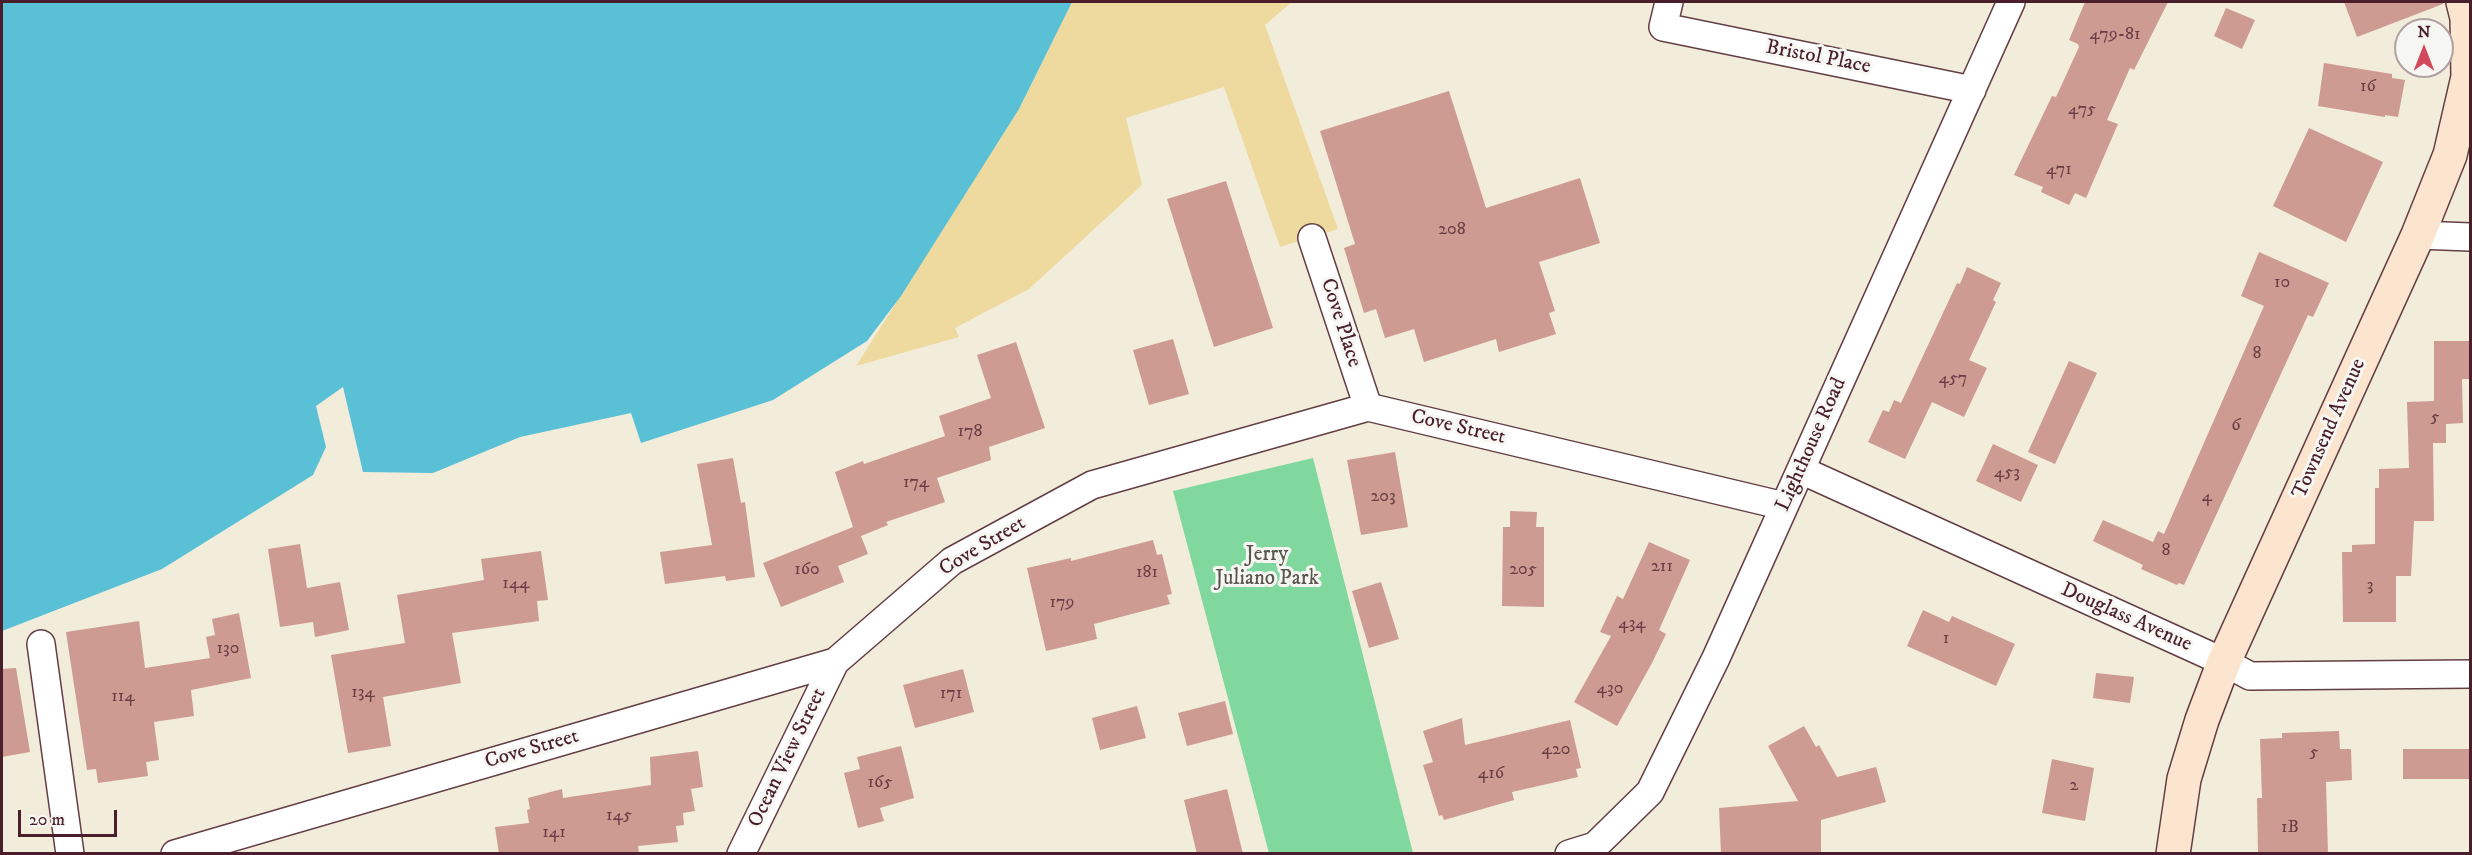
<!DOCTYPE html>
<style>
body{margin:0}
#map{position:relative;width:2472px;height:855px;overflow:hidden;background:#f2ecdb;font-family:"IM FELL DW Pica",serif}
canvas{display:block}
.frame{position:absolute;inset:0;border:3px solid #4a1f2b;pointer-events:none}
.north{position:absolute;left:2394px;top:18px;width:60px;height:60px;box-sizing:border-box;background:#f6f6f2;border:2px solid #b1a0a2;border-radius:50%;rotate:0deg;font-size:16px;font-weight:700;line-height:24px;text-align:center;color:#4a1f2b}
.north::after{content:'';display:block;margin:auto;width:21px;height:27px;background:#d1495b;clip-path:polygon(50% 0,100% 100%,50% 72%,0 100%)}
.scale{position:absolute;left:18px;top:810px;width:99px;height:27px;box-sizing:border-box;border:3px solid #4a1f2b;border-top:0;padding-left:8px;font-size:18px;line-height:21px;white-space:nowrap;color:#4a1f2b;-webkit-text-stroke:4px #f6f6f2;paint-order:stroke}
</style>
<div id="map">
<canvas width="2472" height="855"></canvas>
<div class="frame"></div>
<div class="north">N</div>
<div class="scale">20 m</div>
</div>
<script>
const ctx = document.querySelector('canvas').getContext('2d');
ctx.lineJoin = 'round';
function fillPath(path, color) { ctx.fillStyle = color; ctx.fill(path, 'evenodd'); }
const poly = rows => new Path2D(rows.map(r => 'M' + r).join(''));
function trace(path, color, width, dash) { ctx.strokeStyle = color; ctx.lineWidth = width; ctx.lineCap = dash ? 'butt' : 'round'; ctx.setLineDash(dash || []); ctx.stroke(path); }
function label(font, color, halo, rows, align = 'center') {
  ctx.font = font + ' "IM FELL DW Pica",serif'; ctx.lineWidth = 6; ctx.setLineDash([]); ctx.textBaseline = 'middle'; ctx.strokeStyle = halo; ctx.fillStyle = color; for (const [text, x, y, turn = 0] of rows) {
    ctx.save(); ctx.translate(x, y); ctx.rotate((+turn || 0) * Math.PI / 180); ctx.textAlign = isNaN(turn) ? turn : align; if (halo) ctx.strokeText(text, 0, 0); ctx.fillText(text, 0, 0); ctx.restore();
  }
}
fillPath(poly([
 [1313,458,1413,853,1269,853,1173,491]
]), '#80d89e');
fillPath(poly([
 [1072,2,1292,2,1265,25,1338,229,1280,247,1224,87,1126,118,1142,185,1029,289,955,328,959,337,856,366,1019,109]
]), '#eeda9e');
fillPath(poly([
 [2,2,1072,2,1019,109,901,296,867,341,773,400,641,443,631,413,520,437,433,473,363,472,343,387,316,406,326,447,313,475,162,569,2,631]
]), '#59c0d6');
fillPath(poly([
 [2085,2,2168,2,2134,70,2130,68,2107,120,2118,124,2086,198,2075,193,2069,205,2041,192,2043,187,2014,175,2052,96,2056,97,2079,47,2078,44,2069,40],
 [2344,2,2443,2,2443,4,2357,37],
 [2226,8,2255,20,2242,49,2214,36],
 [2324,63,2392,74,2392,78,2405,80,2398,117,2385,115,2385,117,2318,106],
 [1449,91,1486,208,1580,178,1600,243,1539,262,1555,311,1549,313,1556,334,1499,352,1496,339,1424,362,1414,329,1385,338,1376,309,1364,313,1344,248,1355,244,1320,131],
 [2309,128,2383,162,2346,242,2273,206],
 [1226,181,1273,328,1214,347,1167,199],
 [2259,252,2329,283,2313,317,2308,315,2184,585,2179,583,2177,585,2141,569,2143,565,2093,541,2103,520,2153,542,2158,531,2164,534,2264,306,2241,296],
 [1967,267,2001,283,1993,300,1996,302,1969,360,1987,368,1964,417,1932,402,1905,459,1868,442,1883,410,1889,412,1894,400,1901,403,1957,283,1960,284],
 [1173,339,1189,394,1149,405,1133,350],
 [2434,341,2470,341,2470,379,2462,379,2463,423,2446,424,2446,443,2433,443,2434,521,2414,521,2411,576,2396,576,2396,622,2343,622,2342,552,2352,552,2352,545,2375,544,2375,488,2379,488,2379,469,2409,468,2407,402,2434,401],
 [1016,342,1045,428,989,447,991,460,937,478,945,502,886,522,888,525,861,536,868,554,838,566,844,582,781,607,763,563,853,527,835,472,863,461,864,464,945,436,939,416,991,398,977,355],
 [2069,361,2097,373,2055,464,2028,452],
 [1993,444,2038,465,2021,502,1976,481],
 [1395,452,1408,527,1361,535,1347,460],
 [733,458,741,503,745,502,755,577,726,581,725,576,665,584,660,552,712,545,697,464],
 [1510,511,1537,512,1536,527,1544,527,1544,607,1502,606,1503,527,1510,527],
 [1153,540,1157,555,1162,554,1172,594,1167,595,1170,604,1094,624,1097,639,1046,651,1027,568,1071,558,1071,561],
 [1649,542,1690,560,1659,630,1666,634,1652,663,1617,726,1574,702,1611,636,1600,632,1617,596,1623,599],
 [300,544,307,588,340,582,349,630,315,637,313,622,280,627,268,549],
 [541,551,548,600,537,601,539,621,452,633,461,683,383,697,391,746,348,753,331,655,405,643,397,595,484,580,481,559],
 [1381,582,1399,639,1369,648,1352,591],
 [1923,610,1949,622,1952,616,2015,644,1996,686,1907,646],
 [239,613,251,678,191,690,194,716,154,722,159,760,146,762,148,776,98,783,96,769,87,770,66,632,139,621,145,668,210,658,206,637,215,635,212,619],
 [16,668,30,752,2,757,2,669],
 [963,669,974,712,915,728,903,685],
 [2096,673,2134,677,2130,703,2093,698],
 [1225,701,1233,734,1187,746,1178,713],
 [1137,706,1146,738,1100,750,1092,718],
 [1462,718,1465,745,1570,720,1581,768,1576,769,1578,777,1512,792,1514,800,1444,820,1442,815,1439,816,1423,765,1433,762,1423,731],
 [1804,726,1816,747,1819,745,1837,777,1876,767,1886,802,1821,820,1821,854,1721,854,1719,808,1798,801,1768,746],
 [2339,731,2340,749,2351,749,2352,780,2326,782,2328,854,2258,854,2257,798,2262,798,2260,739,2282,738,2282,733],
 [901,746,914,798,880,808,884,821,858,828,844,773,860,769,857,757],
 [2403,749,2470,749,2470,779,2403,779],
 [698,751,703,787,691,789,695,811,683,813,684,825,676,826,678,842,638,846,639,854,499,854,495,827,529,823,527,810,530,809,528,798,562,789,563,798,651,785,650,757],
 [2052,759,2094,768,2085,821,2042,813],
 [1227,789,1243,854,1197,854,1184,800]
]), '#cd9b92');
const minor = poly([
 [1669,2,1663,27,1972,90],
 [2418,235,2470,237],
 [1312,238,1368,407],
 [1801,470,2224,662,2250,676,2470,674],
 [41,644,70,854],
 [175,854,835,662,952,561,1092,485,1368,407,1784,506],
 [741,854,835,662],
 [1569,854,1595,846,1650,792,1716,658,2011,2]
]);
const secondary = poly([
 [2173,854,2184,779,2202,720,2224,662,2418,235,2450,155,2468,77,2467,18,2463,2]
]);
trace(minor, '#633e45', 30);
trace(secondary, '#633e45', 36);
trace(minor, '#fff', 27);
trace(secondary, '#fce5cf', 33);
label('18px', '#6b3e45', null, [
 ["479-81",2115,35],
 ["16",2368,87],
 ["475",2082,110],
 ["471",2059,170],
 ["208",1452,230],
 ["10",2282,283],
 ["8",2257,354],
 ["457",1953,379],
 ["5",2435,418],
 ["6",2236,426],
 ["178",970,432],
 ["453",2007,473],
 ["174",916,483],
 ["203",1383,497],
 ["4",2207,497],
 ["8",2166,551],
 ["211",1662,567],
 ["160",807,570],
 ["205",1523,570],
 ["181",1147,573],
 ["144",516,584],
 ["3",2370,586],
 ["179",1062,603],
 ["434",1632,624],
 ["1",1946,639],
 ["130",228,649],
 ["430",1610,689],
 ["134",363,693],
 ["171",951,694],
 ["114",123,697],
 ["420",1556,750],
 ["5",2314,753],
 ["416",1491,774],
 ["165",880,783],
 ["2",2074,786],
 ["145",619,816],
 ["1B",2290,828],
 ["141",554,833]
]);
label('21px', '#4a1f2b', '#f6f6f2', [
 ["Bristol Place",1818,58,11],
 ["Cove Place",1340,323,72],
 ["Cove Street",1458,428,13],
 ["Townsend Avenue",2330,429,-66],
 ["Lighthouse Road",1812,445,-66],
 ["Cove Street",983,547,-31],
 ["Douglass Avenue",2126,618,24],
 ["Cove Street",532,750,-16],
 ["Ocean View Street",788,758,-64]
]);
label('21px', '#5a564e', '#f6f6f2', [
 ["Jerry",1267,556],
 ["Juliano Park",1267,580]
]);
</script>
